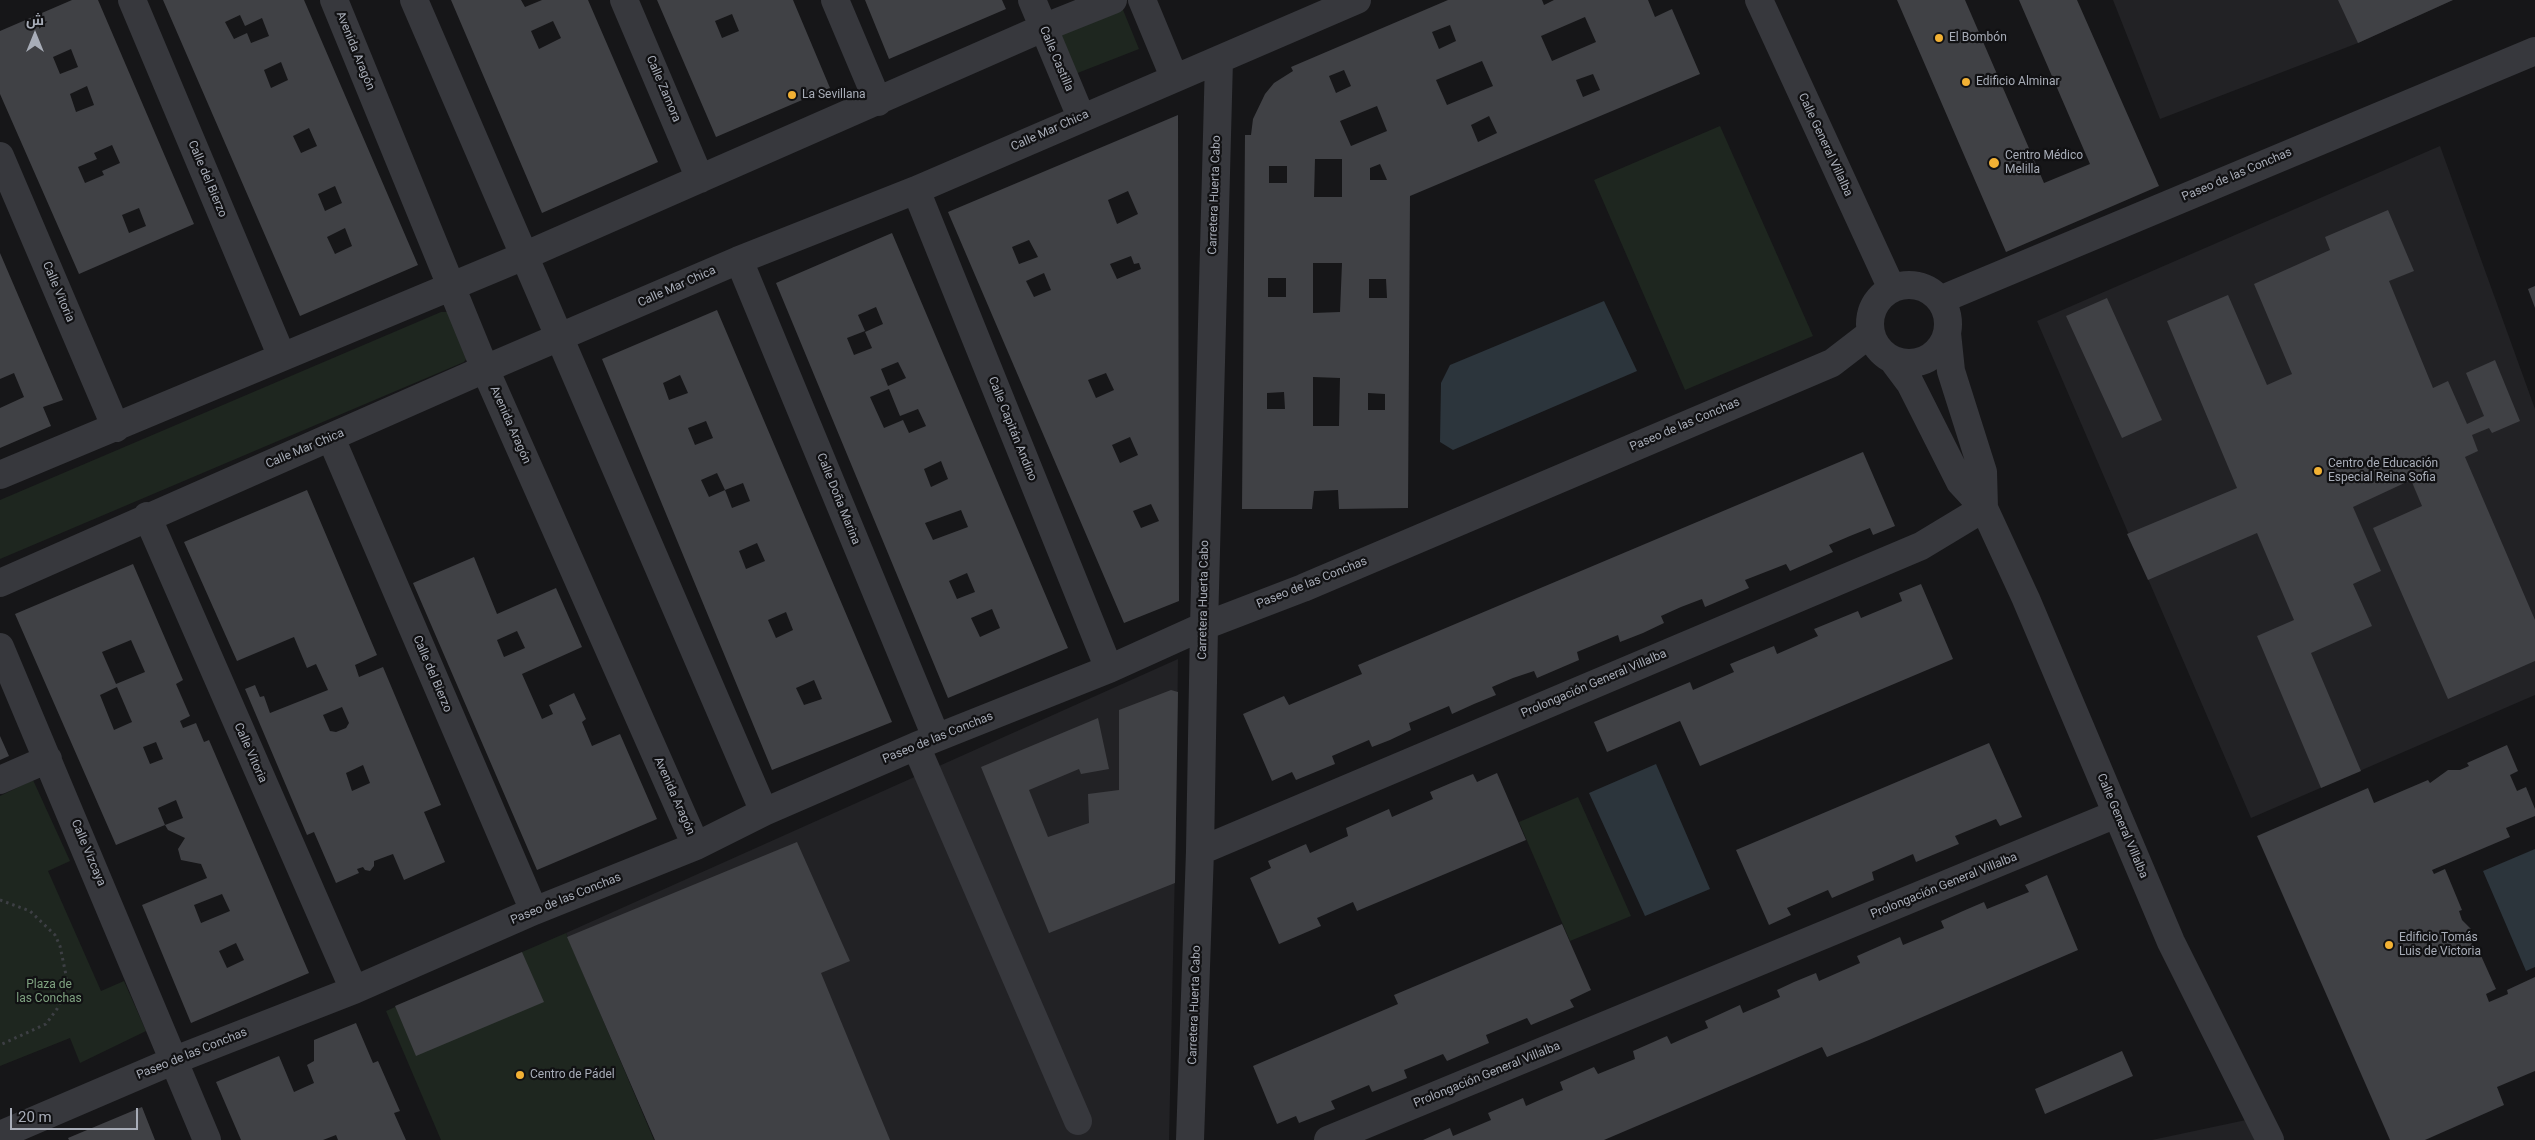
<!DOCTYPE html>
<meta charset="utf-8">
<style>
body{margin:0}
#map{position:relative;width:2535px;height:1140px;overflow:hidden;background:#161618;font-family:Roboto,Cairo,sans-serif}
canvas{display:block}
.north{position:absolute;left:10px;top:10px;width:50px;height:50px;-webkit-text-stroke:4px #111113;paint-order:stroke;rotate:0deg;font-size:14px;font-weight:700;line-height:20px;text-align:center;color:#a8adb8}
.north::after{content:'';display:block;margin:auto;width:18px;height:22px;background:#a8adb8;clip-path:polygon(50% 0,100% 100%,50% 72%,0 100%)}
.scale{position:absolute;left:10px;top:1108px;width:128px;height:22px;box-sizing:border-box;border:2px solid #a8adb8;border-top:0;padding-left:6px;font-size:15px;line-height:18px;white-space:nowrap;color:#a8adb8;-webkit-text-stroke:4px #111113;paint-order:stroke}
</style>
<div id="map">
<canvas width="2535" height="1140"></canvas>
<div class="north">ش</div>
<div class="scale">20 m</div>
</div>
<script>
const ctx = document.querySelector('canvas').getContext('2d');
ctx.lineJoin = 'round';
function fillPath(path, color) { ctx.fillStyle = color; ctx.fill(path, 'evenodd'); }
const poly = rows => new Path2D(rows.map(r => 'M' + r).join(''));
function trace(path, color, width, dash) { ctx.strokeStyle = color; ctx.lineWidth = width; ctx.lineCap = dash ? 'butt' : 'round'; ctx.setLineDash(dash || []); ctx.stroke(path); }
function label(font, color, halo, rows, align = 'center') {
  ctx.font = font + ' Roboto,sans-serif'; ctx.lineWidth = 4.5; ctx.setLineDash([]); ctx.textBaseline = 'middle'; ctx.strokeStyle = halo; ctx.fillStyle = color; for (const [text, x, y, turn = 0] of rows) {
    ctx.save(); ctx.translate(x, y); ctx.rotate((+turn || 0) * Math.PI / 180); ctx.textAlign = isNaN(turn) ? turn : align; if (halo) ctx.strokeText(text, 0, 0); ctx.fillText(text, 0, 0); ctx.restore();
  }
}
fillPath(poly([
 [2113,0,2453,0,2358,43,2160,119],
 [2440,146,2535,409,2535,695,2251,818,2037,321],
 [1178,659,1176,822,1169,1140,655,1140,566,933],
 [2246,1120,2257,1140,2152,1140]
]), '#222225');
fillPath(poly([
 [1121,5,1139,49,1075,74,1057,31],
 [1720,126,1813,336,1685,390,1594,180],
 [441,312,449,312,469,356,464,362,0,559,0,500],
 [33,780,70,861,48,871,101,991,124,981,146,1031,80,1063,70,1038,0,1066,0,796],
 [1578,797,1631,916,1570,941,1519,822],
 [566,933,654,1140,441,1140,386,1011]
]), '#1e261f');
fillPath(poly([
 [1604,301,1637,371,1453,450,1440,442,1441,383,1450,365],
 [1656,764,1710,889,1645,916,1589,793],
 [2535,849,2535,967,2526,971,2483,871]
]), '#2c353c');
fillPath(poly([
 [72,0,98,0,194,224,79,274,0,94,0,31],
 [71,49,78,67,60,74,53,57],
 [87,86,94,105,76,112,70,94],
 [112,145,120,163,102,171,104,175,85,183,78,167,97,159,94,153],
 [139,208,146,226,129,233,122,215],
 [163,0,304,0,418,265,300,316],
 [240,15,245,26,262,18,269,36,251,43,247,33,234,39,225,22],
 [281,62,288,80,271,88,264,70],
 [309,128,317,146,301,153,293,136],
 [335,186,342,203,325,211,318,194],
 [345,228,352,246,335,254,327,237],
 [451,0,521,0,525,7,542,0,588,0,658,162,542,213],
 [553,21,561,38,539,49,531,31],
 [657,0,793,0,830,88,716,137],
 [732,14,739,31,722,38,715,21],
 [865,0,1002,0,1006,9,889,59],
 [1448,0,1542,0,1544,5,1554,0,1648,0,1655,17,1672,9,1700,74,1410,196,1408,508,1339,509,1338,490,1314,491,1312,509,1242,509,1245,135,1251,135,1253,119,1265,94,1274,83,1293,71,1291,67],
 [1585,17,1596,42,1552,61,1541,36],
 [1450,25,1456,41,1439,49,1432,32],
 [1482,61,1493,86,1447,105,1436,80],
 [1344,70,1351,86,1336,93,1329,76],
 [1593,74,1600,90,1583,97,1576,80],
 [1377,106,1387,131,1351,146,1340,121],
 [1489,116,1497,133,1478,142,1471,125],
 [1315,159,1342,159,1342,197,1314,197],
 [1380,164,1387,180,1370,180,1370,168],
 [1269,166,1287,166,1287,183,1269,183],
 [1313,263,1342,263,1340,312,1313,313],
 [1268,278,1286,278,1286,297,1268,297],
 [1369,279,1386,279,1387,298,1369,298],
 [1313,377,1340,378,1339,426,1313,426],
 [1284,392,1285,409,1267,409,1267,393],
 [1368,393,1385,394,1385,410,1368,410],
 [1897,0,1965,0,2044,183,2090,164,2019,0,2077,0,2159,186,2006,252],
 [2338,0,2453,0,2358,43],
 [1178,115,1179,601,1124,623,948,212],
 [1128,191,1138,214,1117,224,1108,200],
 [1029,240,1038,257,1019,264,1012,247],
 [1131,256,1134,264,1139,263,1141,269,1117,279,1110,264],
 [1044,273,1051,290,1034,297,1026,281],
 [1106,373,1114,390,1096,398,1088,380],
 [1130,437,1138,455,1120,463,1112,445],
 [1151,504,1159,521,1141,528,1133,511],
 [2388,210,2414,271,2389,281,2433,388,2448,381,2467,424,2484,416,2466,373,2495,360,2520,421,2492,433,2489,428,2472,435,2478,451,2465,457,2535,620,2535,661,2448,699,2373,528,2422,506,2411,480,2353,507,2381,571,2353,584,2372,626,2311,653,2361,771,2321,788,2257,636,2294,620,2257,533,2148,580,2127,534,2237,488,2167,321,2228,295,2267,385,2292,374,2254,284,2330,250,2325,237],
 [892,233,1068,648,948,698,776,283],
 [876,307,883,324,865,332,872,348,854,355,847,338,865,331,858,315],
 [898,362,906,378,888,386,881,369],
 [889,389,900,416,918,409,926,426,909,433,903,420,884,428,870,397],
 [941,461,948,479,931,487,924,469],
 [961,510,968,527,933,540,925,523],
 [967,573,975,592,957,599,949,581],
 [992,609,1000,628,980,637,971,618],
 [0,253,63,400,43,407,51,426,0,448,0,408,24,397,14,373,0,379],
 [2535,286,2535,308,2528,289],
 [2107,298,2162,420,2122,438,2066,316],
 [717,310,892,722,772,770,602,359],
 [680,375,688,393,669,400,663,383],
 [706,421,713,438,695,445,688,428],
 [717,473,725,490,743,483,750,501,732,508,725,490,709,497,701,480],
 [757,543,765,561,746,569,739,551],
 [786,612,793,630,776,638,768,620],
 [814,680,822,699,804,705,796,688],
 [1863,452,1895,526,1873,535,1870,528,1850,536,1829,545,1833,552,1790,571,1786,564,1745,580,1749,588,1726,598,1705,607,1702,599,1681,607,1661,616,1664,623,1643,633,1620,642,1618,635,1577,652,1579,660,1537,678,1534,671,1513,678,1492,687,1496,695,1474,704,1452,714,1449,706,1409,723,1411,730,1390,740,1372,747,1369,740,1332,756,1335,764,1296,780,1292,772,1272,781,1243,714,1284,696,1289,705,1362,674,1358,665],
 [307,490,377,655,355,665,359,677,383,667,441,805,424,812,445,862,404,880,393,854,374,861,374,866,370,871,365,870,363,867,357,869,359,873,336,883,314,832,307,835,245,689,255,685,260,697,264,696,270,713,328,690,316,664,307,668,294,637,237,661,184,542],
 [342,707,349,723,346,728,336,732,330,731,323,715],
 [363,765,370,783,352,791,346,773],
 [474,557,497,614,556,588,582,647,522,674,542,719,553,714,549,705,574,693,586,719,582,722,592,746,620,734,657,819,537,870,413,583],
 [517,631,525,648,504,657,497,640],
 [133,564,183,680,176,684,190,716,180,721,183,728,196,723,204,742,209,740,309,973,191,1023,142,905,207,878,201,864,181,860,178,849,185,838,168,830,165,825,183,818,176,800,158,808,165,825,116,845,15,614],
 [131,640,145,672,116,684,102,652],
 [117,687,132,722,114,730,100,695],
 [156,742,163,759,150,764,143,747],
 [222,894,230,911,201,923,194,905],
 [236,943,244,960,227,968,219,951],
 [1921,584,1953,659,1700,766,1680,721,1607,752,1594,722,1690,682,1693,690,1734,672,1730,664,1774,646,1777,654,1818,636,1814,629,1858,611,1861,618,1902,601,1899,593],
 [1171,690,1178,692,1175,883,1049,933,981,767,1098,718,1109,769,1081,774,1079,769,1029,790,1048,837,1089,823,1088,794,1119,790,1119,710],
 [0,736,9,756,0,760],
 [1989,743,2022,817,2000,826,1996,819,1955,836,1959,844,1916,862,1913,854,1872,872,1874,880,1832,898,1828,890,1787,908,1791,915,1769,925,1736,850],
 [2507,745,2518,771,2510,775,2517,791,2526,787,2535,809,2535,816,2506,828,2510,837,2432,870,2434,874,2445,869,2462,910,2459,911,2462,920,2471,929,2471,942,2475,950,2478,949,2496,989,2486,994,2489,1002,2508,994,2507,990,2535,977,2535,1071,2497,1087,2504,1105,2425,1140,2390,1140,2257,836,2368,788,2374,803,2428,780,2430,783,2448,770,2460,770,2469,766,2467,763],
 [1497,773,1526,840,1357,911,1353,902,1317,918,1321,926,1279,944,1250,878,1271,868,1268,861,1306,844,1310,853,1348,836,1346,828,1389,809,1392,817,1433,799,1430,792,1451,783,1473,774,1477,782],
 [797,842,850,961,821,973,890,1140,655,1140,567,937],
 [2047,875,2078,950,1869,1040,1827,1057,1822,1047,1604,1140,1423,1140,1450,1128,1453,1136,1491,1120,1488,1113,1523,1098,1526,1106,1544,1098,1563,1090,1560,1082,1594,1067,1598,1074,1635,1059,1633,1051,1667,1036,1671,1044,1689,1036,1708,1028,1705,1021,1740,1005,1743,1013,1780,997,1777,990,1794,982,1816,973,1819,981,1860,963,1857,956,1900,937,1903,945,1944,928,1941,921,1963,911,1984,902,1987,909,2029,892,2025,885],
 [1562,924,1591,990,1570,1000,1574,1007,1531,1025,1527,1018,1486,1035,1489,1043,1447,1061,1443,1054,1404,1070,1407,1078,1390,1085,1372,1092,1369,1085,1331,1101,1335,1109,1299,1123,1296,1116,1277,1124,1253,1066,1398,1004,1394,995],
 [522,952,544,1002,416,1056,395,1006],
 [356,1023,373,1063,378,1061,400,1111,394,1113,406,1140,338,1140,336,1135,323,1140,241,1140,216,1082,279,1056,294,1092,314,1083,307,1065,314,1061,314,1040],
 [2122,1051,2133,1076,2045,1114,2035,1089],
 [142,1107,155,1140,69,1140,68,1138]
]), '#404145');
trace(poly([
 [0,900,30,911,55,935,60,946,66,975,65,991,57,1009,46,1024,0,1045]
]), '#3d3f44', 3, [2.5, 4]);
trace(poly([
 [132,0,282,357],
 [334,0,485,369,696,846],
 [414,0,764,812],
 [624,0,700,179],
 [835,0,878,102],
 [1032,0,1081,117],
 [1142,0,1174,77],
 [1759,0,1892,289],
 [0,156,116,428],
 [916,190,1109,669],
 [739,260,936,737],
 '1870 324a39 39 0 1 1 78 0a39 39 0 1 1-78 0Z',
 [1940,300,2535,51],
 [1947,333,1951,371,1983,472,1984,508],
 [1892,359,1910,383,1960,482,1984,508,2026,599,2171,942,2270,1140],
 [331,438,534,911],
 [0,475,524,256,1043,28,1113,0],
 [147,516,354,990],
 [0,583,485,369,739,260,916,190,1357,0],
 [0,647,207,1140],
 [916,746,1078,1121],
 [0,780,48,759],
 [1200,851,1921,546,1984,508],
 [0,1135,175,1060,354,990,534,911,696,846,764,812,916,746,1109,669,1204,626,1303,588,1832,363,1871,333],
 [1190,1140,1200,851,1204,626,1219,60],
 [1328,1140,2116,814]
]), '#37383d', 28);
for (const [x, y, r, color] of [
 [1939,38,5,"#f2b134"],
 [1966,82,5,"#f2b134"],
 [792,95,5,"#f2b134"],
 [1994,163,6,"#f2b134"],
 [2318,471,5,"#f2b134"],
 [2389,945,5,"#f2b134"],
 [520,1075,5,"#f2b134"]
]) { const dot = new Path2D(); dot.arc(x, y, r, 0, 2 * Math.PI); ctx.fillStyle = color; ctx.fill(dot); trace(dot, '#111113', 2); }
label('12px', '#a8adb8', '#111113', [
 ["El Bombón",1949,38],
 ["Edificio Alminar",1976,82],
 ["La Sevillana",802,95],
 ["Centro Médico",2005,156],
 ["Melilla",2005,170],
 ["Centro de Educación",2328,464],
 ["Especial Reina Sofia",2328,478],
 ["Edificio Tomás",2399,938],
 ["Luis de Victoria",2399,952],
 ["Centro de Pádel",530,1075]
], 'left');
label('12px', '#a8adb8', '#111113', [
 ["Avenida Aragón",355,51,68],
 ["Calle Castilla",1056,59,67],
 ["Calle Zamora",663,89,67],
 ["Calle Mar Chica",1050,131,-24],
 ["Calle General Villalba",1825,145,65],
 ["Paseo de las Conchas",2237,175,-23],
 ["Calle del Bierzo",207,179,67],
 ["Carretera Huerta Cabo",1215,195,-88],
 ["Calle Mar Chica",677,287,-24],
 ["Calle Vitoria",58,292,67],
 ["Avenida Aragón",510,425,66],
 ["Paseo de las Conchas",1685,425,-23],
 ["Calle Capitán Andino",1012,429,68],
 ["Calle Mar Chica",305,449,-23],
 ["Calle Doña Marina",838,499,68],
 ["Paseo de las Conchas",1312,583,-22],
 ["Carretera Huerta Cabo",1204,600,-89],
 ["Calle del Bierzo",432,674,67],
 ["Prolongación General Villalba",1594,684,-23],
 ["Paseo de las Conchas",938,738,-22],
 ["Calle Vitoria",250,753,66],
 ["Avenida Aragón",674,796,66],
 ["Calle General Villalba",2122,826,67],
 ["Calle Vizcaya",88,853,67],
 ["Prolongación General Villalba",1944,886,-22],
 ["Paseo de las Conchas",566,899,-22],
 ["Carretera Huerta Cabo",1195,1005,-88],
 ["Paseo de las Conchas",192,1054,-22],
 ["Prolongación General Villalba",1487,1075,-22]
]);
label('12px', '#7fa381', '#111113', [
 ["Plaza de",49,985],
 ["las Conchas",49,999]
]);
</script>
